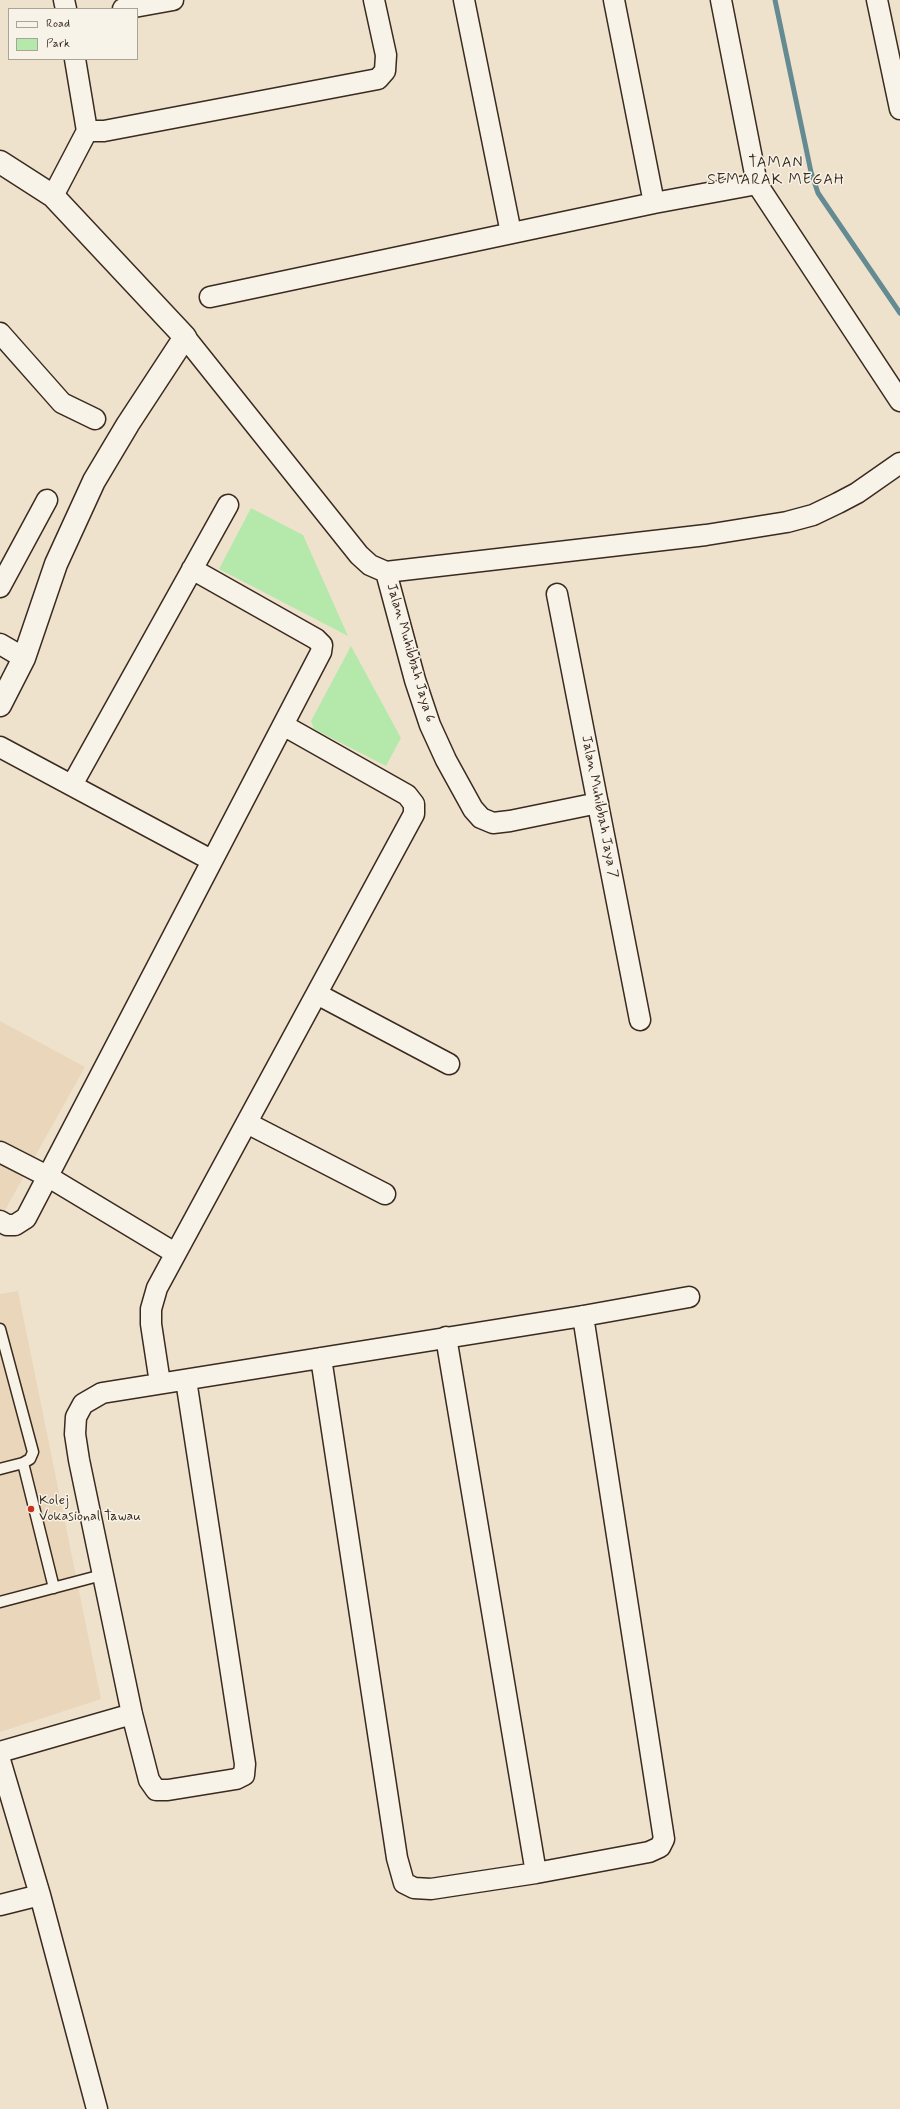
<!DOCTYPE html>
<style>
body{margin:0}
#map{position:relative;width:900px;height:2109px;overflow:hidden;background:#efe2cd;font-family:Mynerve,sans-serif}
canvas{display:block}
.legend{position:absolute;left:8px;top:8px;width:130px;height:52px;box-sizing:border-box;background:#f7f3e8;border:1px solid #aca397;margin:0;padding:5px 7px;list-style:none;font-size:12px;color:#3b2a1e}
.legend li{display:flex;align-items:center;gap:8px;height:20px}
.legend b{width:20px;border:1px solid #aca397}
</style>
<div id="map">
<canvas width="900" height="2109"></canvas>
<ul class="legend">
<li><b style="height:5px;background:#f7f3e8"></b>Road</li>
<li><b style="height:11px;background:#b4e9ab"></b>Park</li>
</ul>
</div>
<script>
const ctx = document.querySelector('canvas').getContext('2d');
ctx.lineJoin = 'round';
function fillPath(path, color) { ctx.fillStyle = color; ctx.fill(path, 'evenodd'); }
const poly = rows => new Path2D(rows.map(r => 'M' + r).join(''));
function trace(path, color, width, dash) { ctx.strokeStyle = color; ctx.lineWidth = width; ctx.lineCap = dash ? 'butt' : 'round'; ctx.setLineDash(dash || []); ctx.stroke(path); }
function label(font, color, halo, rows, align = 'center') {
  ctx.font = font + ' Mynerve,sans-serif'; ctx.lineWidth = 3; ctx.setLineDash([]); ctx.textBaseline = 'middle'; ctx.strokeStyle = halo; ctx.fillStyle = color; for (const [text, x, y, turn = 0] of rows) {
    ctx.save(); ctx.translate(x, y); ctx.rotate((+turn || 0) * Math.PI / 180); ctx.textAlign = isNaN(turn) ? turn : align; if (halo) ctx.strokeText(text, 0, 0); ctx.fillText(text, 0, 0); ctx.restore();
  }
}
fillPath(poly([
 [0,1021,85,1067,0,1219],
 [18,1291,101,1699,0,1732,0,1294]
]), '#ead6ba');
fillPath(poly([
 [251,508,303,535,348,636,219,569],
 [351,646,401,738,386,766,314,729,311,721]
]), '#b4e9ab');
trace(poly([
 [775,0,811,172,818,193,900,313]
]), '#648b91', 5);
const service = poly([
 [0,1329,33,1452,30,1459,23,1463,0,1469],
 [23,1463,54,1588],
 [0,1602,102,1575]
]);
const minor = poly([
 [64,0,66,9],
 [464,0,511,233],
 [614,0,654,203],
 [721,0,757,184,900,401],
 [877,0,900,109],
 [123,9,173,0],
 [87,131,104,131,378,79,385,71,386,55,374,0],
 [53,196,87,131,75,59],
 [210,297,654,203,757,184],
 [0,333,62,403,95,419],
 [185,337,359,555,370,565,386,572,706,535,787,522,813,515,838,503,857,493,900,463],
 [386,572,415,680,430,725,446,760,473,809,481,818,493,823,510,821,598,803],
 [0,587,47,500],
 [557,594,640,1020],
 [0,644,24,658],
 [0,747,211,860],
 [72,785,228,505],
 [317,994,449,1064],
 [247,1123,385,1194],
 [0,1152,47,1176,175,1253],
 [0,1221,7,1225,15,1225,26,1218,321,652,322,645,316,639,192,569],
 [446,1337,536,1873],
 [321,1358,397,1858,404,1883,414,1888,431,1889,536,1873,649,1852,660,1847,664,1839,583,1316],
 [186,1380,245,1764,244,1775,236,1779,168,1790,156,1790,149,1780,132,1714,79,1460,75,1434,76,1417,83,1404,102,1393,583,1316,689,1297],
 [160,1383,151,1324,151,1309,157,1288,414,814,414,804,407,795,283,725],
 [0,1752,132,1714],
 [0,1760,40,1895,97,2109],
 [0,1905,40,1895]
]);
const tertiary = poly([
 [0,162,53,196,185,337,128,424,94,481,56,564,24,658,0,705]
]);
trace(service, '#3b2a1e', 13);
trace(minor, '#3b2a1e', 23);
trace(tertiary, '#3b2a1e', 25);
trace(service, '#f7f3e8', 10);
trace(minor, '#f7f3e8', 20);
trace(tertiary, '#f7f3e8', 22);
for (const [x, y, r, color] of [
 [31,1509,4,"#c8321e"]
]) { const dot = new Path2D(); dot.arc(x, y, r, 0, 2 * Math.PI); ctx.fillStyle = color; ctx.fill(dot); trace(dot, '#f7f3e8', 1.5); }
label('14px', '#3b2a1e', '#f7f3e8', [
 ["Jalan Muhibbah Jaya 6",410,653,74],
 ["Jalan Muhibbah Jaya 7",599,807,79]
]);
label('14px', '#3b2a1e', '#f7f3e8', [
 ["Kolej",39,1501],
 ["Vokasional Tawau",39,1517]
], 'left');
ctx.letterSpacing = '1px';
label('15px', '#3b2a1e', '#f7f3e8', [
 ["TAMAN",776,164],
 ["SEMARAK MEGAH",776,181]
]);
ctx.letterSpacing = '0px';
</script>
